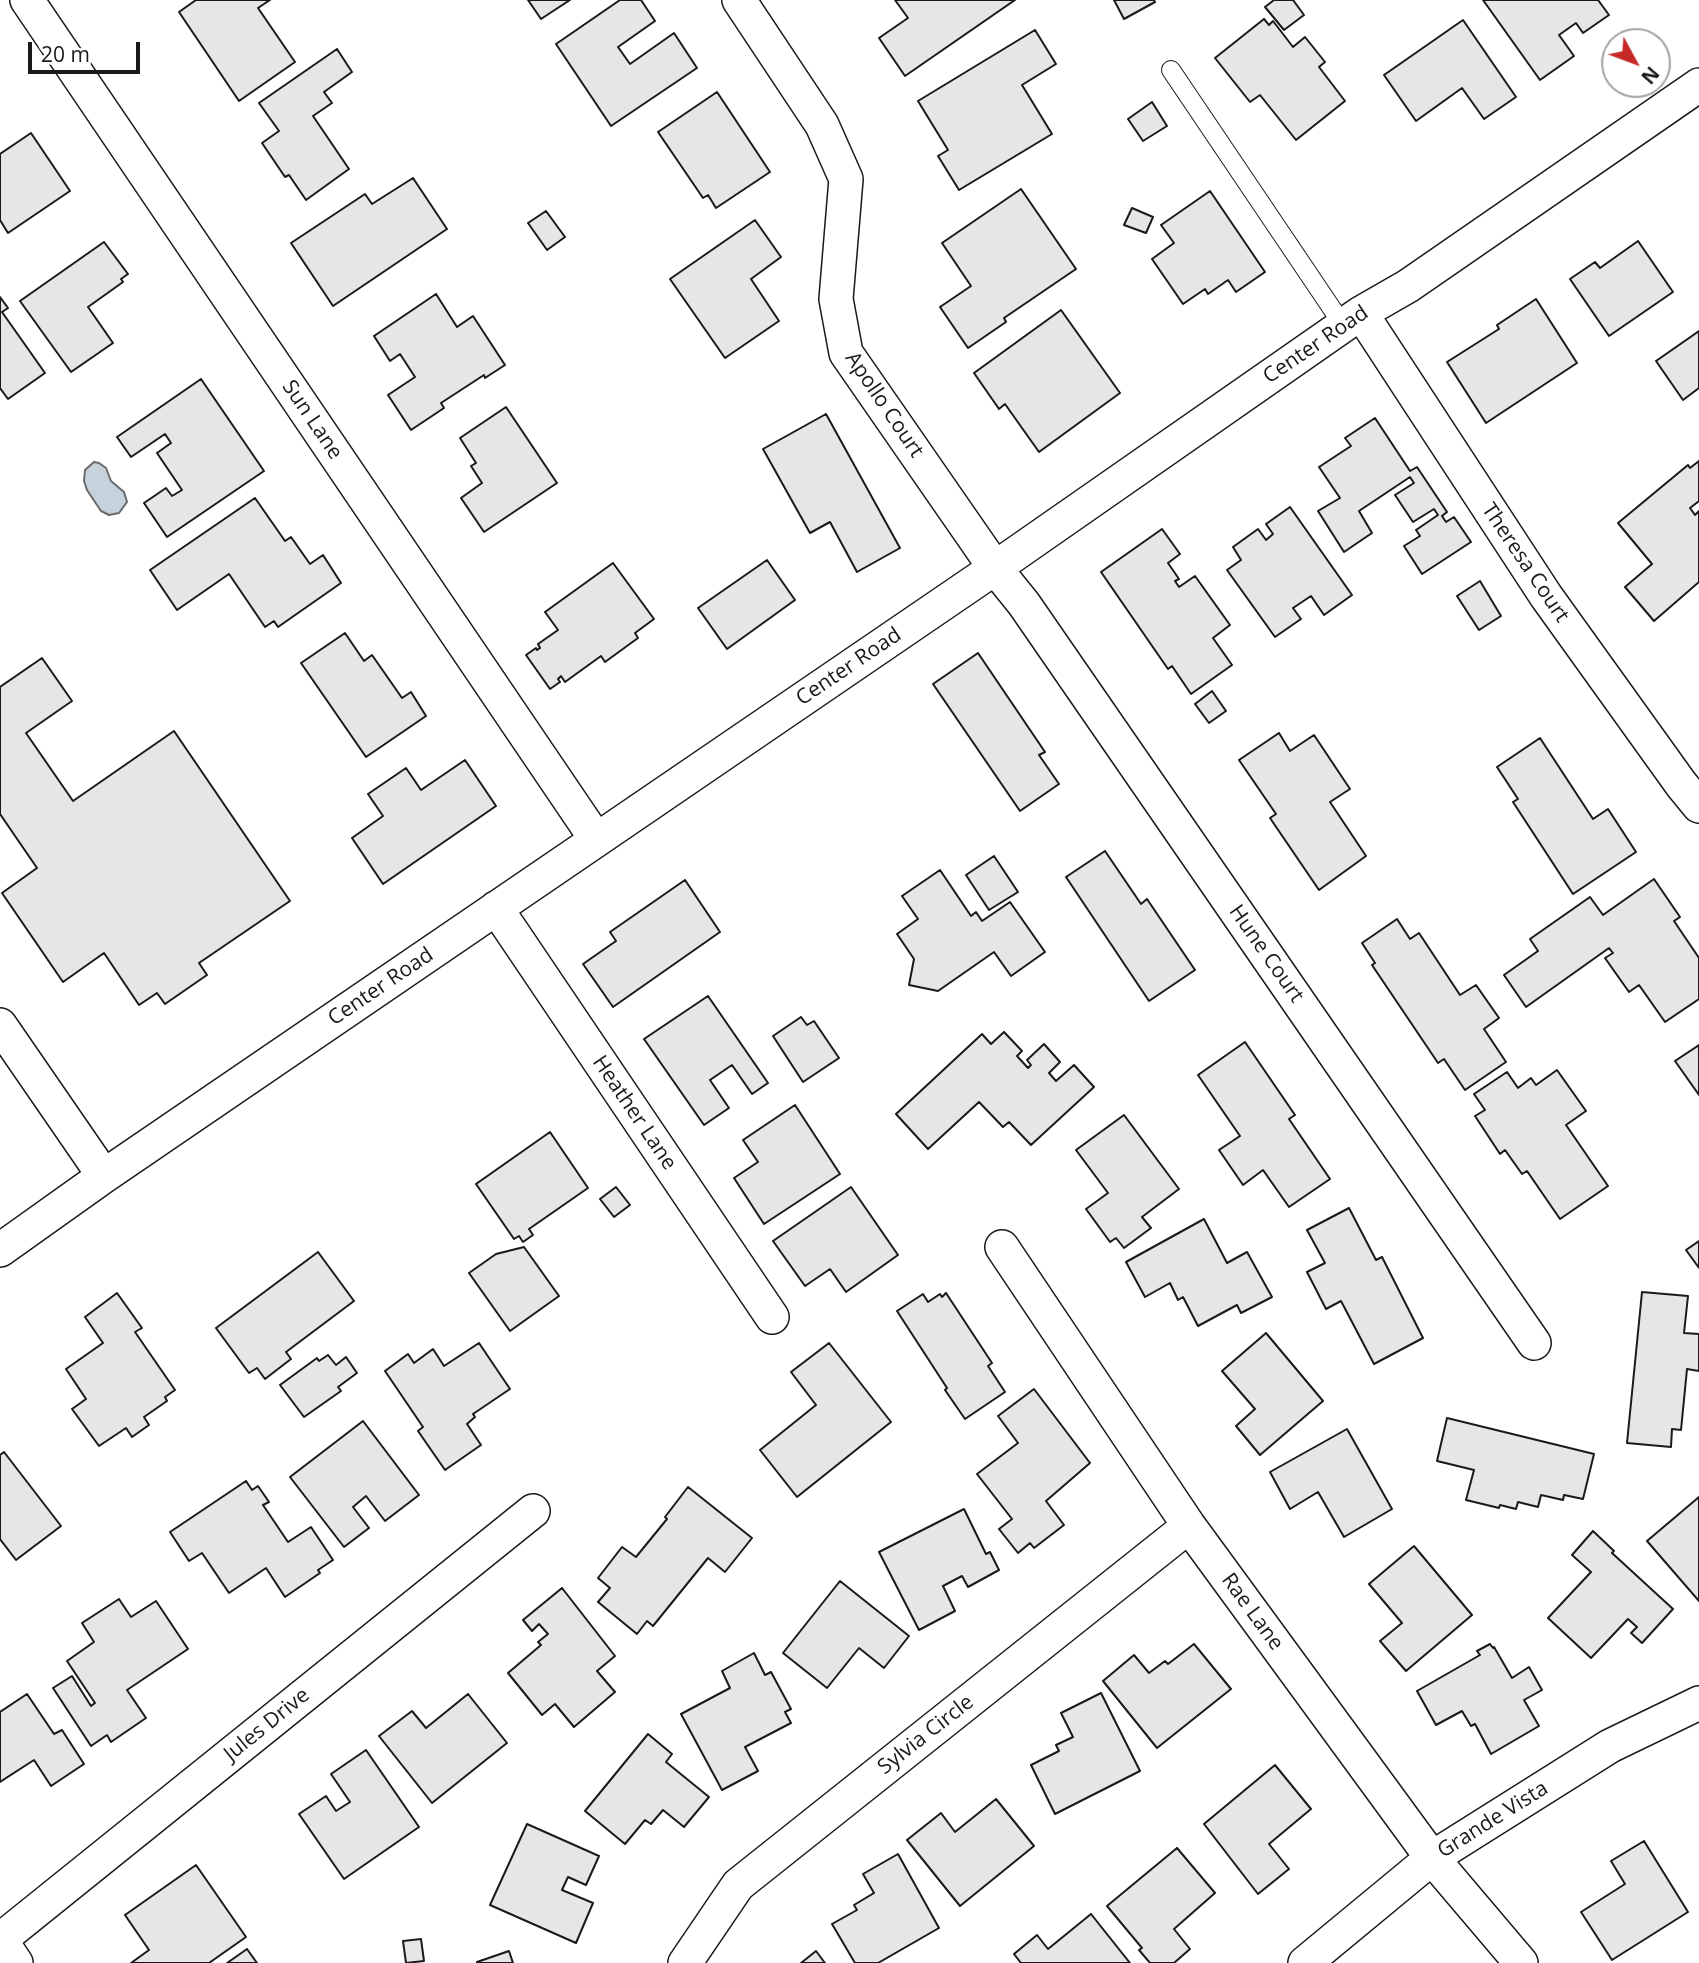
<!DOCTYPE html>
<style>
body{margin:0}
#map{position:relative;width:1699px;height:1963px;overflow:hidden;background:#fff;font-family:"Open Sans",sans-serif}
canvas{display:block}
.north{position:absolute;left:1601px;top:28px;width:70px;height:70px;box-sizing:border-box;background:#fff;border:2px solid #a3a3a3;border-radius:50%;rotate:131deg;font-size:19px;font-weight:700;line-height:28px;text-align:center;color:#1a1a1a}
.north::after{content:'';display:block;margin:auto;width:24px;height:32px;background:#c62828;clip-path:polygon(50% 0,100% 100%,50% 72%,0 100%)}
.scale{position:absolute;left:28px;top:42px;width:112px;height:32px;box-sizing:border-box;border:4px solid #1a1a1a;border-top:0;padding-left:9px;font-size:21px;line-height:24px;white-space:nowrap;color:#1a1a1a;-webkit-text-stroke:5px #fff;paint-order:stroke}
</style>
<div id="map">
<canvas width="1699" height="1963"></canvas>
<div class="north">N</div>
<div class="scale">20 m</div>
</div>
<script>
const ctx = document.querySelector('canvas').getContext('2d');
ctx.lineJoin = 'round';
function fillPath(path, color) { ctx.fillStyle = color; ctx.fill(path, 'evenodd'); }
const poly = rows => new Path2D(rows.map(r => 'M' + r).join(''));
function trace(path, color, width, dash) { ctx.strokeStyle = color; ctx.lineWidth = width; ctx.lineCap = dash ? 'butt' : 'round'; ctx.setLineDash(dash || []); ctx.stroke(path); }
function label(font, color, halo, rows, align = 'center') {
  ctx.font = font + ' "Open Sans",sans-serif'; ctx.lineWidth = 5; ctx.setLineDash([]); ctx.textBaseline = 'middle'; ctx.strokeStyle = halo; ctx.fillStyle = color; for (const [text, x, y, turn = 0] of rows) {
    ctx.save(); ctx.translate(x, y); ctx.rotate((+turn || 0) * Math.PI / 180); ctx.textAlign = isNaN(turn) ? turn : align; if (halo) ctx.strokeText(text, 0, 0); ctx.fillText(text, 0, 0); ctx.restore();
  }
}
const water = poly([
 [94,462,99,463,106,468,111,481,124,492,127,502,119,513,109,515,101,511,87,490,84,481,85,470,94,462]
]);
fillPath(water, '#c6d2dc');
trace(water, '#6a6a6a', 2);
const building = poly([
 [196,0,270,0,258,8,295,62,239,101,179,12,196,0],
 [528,0,570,0,541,19,528,0],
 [620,0,641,0,655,21,618,47,630,64,674,33,697,68,611,126,556,44,620,0],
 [895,0,1015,0,905,76,879,38,908,18,895,0],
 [1114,0,1154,0,1155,2,1124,19,1114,0],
 [1274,0,1293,0,1304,15,1284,30,1265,7,1274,0],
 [1483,0,1598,0,1609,15,1583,33,1576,23,1559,35,1574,56,1540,80,1483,0],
 [1264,19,1269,25,1273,21,1293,47,1305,37,1325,62,1319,67,1345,101,1296,140,1260,95,1250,102,1215,58,1264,19],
 [1463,20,1516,97,1484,119,1462,88,1416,121,1384,75,1463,20],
 [1035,30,1056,64,1022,85,1052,134,959,190,938,156,948,150,918,101,1035,30],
 [337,49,352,72,324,92,332,103,313,116,349,169,306,200,289,175,285,177,262,143,279,131,259,103,337,49],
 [717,92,770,172,716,208,708,195,703,198,658,132,717,92],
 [1152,102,1167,126,1143,141,1128,119,1152,102],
 [31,133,70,191,8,233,0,220,0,154,31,133],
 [413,178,447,229,333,306,291,243,365,194,372,204,413,178],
 [1021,189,1076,269,1004,318,1006,322,968,348,940,307,971,286,942,243,1021,189],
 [1210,191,1265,272,1236,292,1228,280,1208,294,1205,289,1183,304,1152,259,1174,243,1161,225,1210,191],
 [1132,208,1153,217,1146,233,1124,225,1132,208],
 [546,211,565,237,547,250,528,223,546,211],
 [755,220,781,257,751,279,779,321,725,358,670,279,755,220],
 [1638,241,1673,292,1609,336,1570,279,1595,262,1600,268,1638,241],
 [104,242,128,274,121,279,123,282,88,307,113,343,71,372,20,301,104,242],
 [436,294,457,327,473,316,505,365,485,378,484,375,441,403,444,408,411,430,388,395,415,377,400,354,390,361,374,336,436,294],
 [0,297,8,308,2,312,45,373,8,399,0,388,0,297],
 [1536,299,1577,363,1486,423,1447,362,1499,329,1497,325,1536,299],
 [1061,310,1120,393,1039,452,1005,404,999,409,974,373,1061,310],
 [1699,331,1699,388,1683,400,1656,361,1699,331],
 [201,379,264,471,167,537,144,503,166,488,172,496,182,490,157,453,171,443,165,434,131,457,117,437,201,379],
 [506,407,557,483,484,532,461,498,482,483,471,466,476,463,460,438,506,407],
 [826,414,900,548,857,572,830,522,810,533,763,449,826,414],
 [1375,418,1410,471,1417,467,1447,512,1442,516,1446,522,1454,517,1471,542,1422,574,1404,546,1420,536,1416,530,1438,515,1434,509,1413,522,1395,495,1414,483,1410,477,1359,511,1372,533,1344,552,1318,511,1340,498,1319,467,1351,446,1345,438,1375,418],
 [1699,461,1699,501,1690,508,1695,515,1699,511,1699,582,1654,621,1625,587,1652,564,1618,523,1688,465,1690,468,1699,461],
 [255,498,285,541,291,537,310,564,323,555,341,583,278,627,274,621,265,627,229,574,177,610,150,570,255,498],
 [1290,507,1352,595,1324,615,1311,596,1293,608,1301,619,1275,637,1227,570,1241,560,1233,547,1258,529,1266,540,1273,534,1266,524,1290,507],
 [1162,529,1180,554,1168,563,1179,579,1175,581,1179,587,1195,576,1230,625,1213,638,1232,665,1191,694,1172,666,1168,669,1101,572,1162,529],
 [767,560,795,600,727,649,698,608,767,560],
 [613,563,654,619,635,633,638,638,605,662,601,656,565,682,561,676,558,679,560,682,550,689,526,655,536,648,537,650,540,648,538,644,558,630,545,612,613,563],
 [1480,581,1501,616,1479,630,1457,596,1480,581],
 [345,633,364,661,372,655,402,698,411,692,426,716,366,757,301,663,345,633],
 [978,653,1045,752,1039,755,1059,784,1020,811,933,684,978,653],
 [42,658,72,701,26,733,73,801,174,731,290,901,199,963,207,975,165,1004,157,993,139,1005,104,953,63,982,2,893,37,868,0,814,0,687,42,658],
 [1212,691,1226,711,1209,723,1195,704,1212,691],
 [1279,733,1290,751,1314,735,1350,789,1330,802,1366,856,1319,890,1270,818,1276,814,1239,760,1279,733],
 [1540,738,1593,819,1608,809,1636,852,1573,894,1513,802,1518,799,1497,767,1540,738],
 [465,760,496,806,383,884,352,838,383,816,368,794,406,768,421,790,465,760],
 [1105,851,1141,904,1147,899,1195,970,1149,1001,1066,877,1105,851],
 [994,856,1018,892,989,910,966,875,994,856],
 [940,870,971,916,976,912,982,921,1010,902,1045,952,1011,976,994,952,938,991,909,985,914,959,897,934,918,919,902,896,940,870],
 [1654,879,1680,917,1674,921,1699,958,1699,999,1665,1022,1639,985,1629,992,1605,958,1613,953,1609,948,1526,1007,1504,975,1538,951,1530,939,1590,897,1603,915,1654,879],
 [685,880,720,932,613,1007,583,964,616,941,610,932,685,880],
 [1397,919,1410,939,1419,933,1460,995,1476,985,1499,1018,1484,1029,1506,1062,1465,1090,1444,1059,1438,1063,1372,965,1375,963,1362,943,1397,919],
 [708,996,768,1083,752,1094,732,1065,710,1080,729,1108,704,1125,644,1039,708,996],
 [801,1017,807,1025,814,1021,839,1058,803,1082,773,1036,801,1017],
 [1004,1032,1022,1051,1017,1056,1028,1068,1031,1065,1027,1060,1044,1044,1060,1062,1049,1073,1056,1081,1074,1065,1094,1087,1031,1145,1009,1122,1003,1127,979,1102,928,1149,896,1114,982,1034,991,1044,1004,1032],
 [1245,1042,1295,1115,1289,1119,1330,1179,1289,1207,1263,1170,1243,1185,1219,1150,1240,1136,1198,1075,1245,1042],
 [1699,1045,1699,1095,1675,1061,1699,1045],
 [1557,1070,1586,1111,1566,1125,1608,1186,1560,1219,1527,1171,1522,1174,1505,1150,1500,1154,1475,1116,1485,1110,1474,1094,1507,1072,1518,1088,1531,1078,1536,1085,1557,1070],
 [795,1105,840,1174,764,1224,734,1178,758,1162,743,1140,795,1105],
 [1124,1115,1179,1189,1142,1217,1151,1228,1124,1248,1116,1238,1110,1242,1086,1209,1108,1193,1076,1150,1124,1115],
 [550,1132,588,1188,529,1229,533,1235,523,1242,519,1236,514,1239,476,1184,550,1132],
 [616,1187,630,1205,614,1217,600,1199,616,1187],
 [851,1187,898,1255,846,1292,830,1269,805,1286,773,1241,851,1187],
 [1349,1208,1376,1260,1382,1257,1423,1338,1374,1364,1341,1301,1326,1309,1307,1272,1325,1263,1307,1230,1349,1208],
 [1204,1219,1227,1263,1247,1252,1272,1297,1241,1313,1237,1305,1198,1326,1183,1297,1178,1300,1170,1283,1145,1297,1126,1262,1204,1219],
 [1699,1241,1699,1268,1686,1250,1699,1241],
 [524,1247,559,1296,510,1331,469,1273,496,1254,524,1247],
 [318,1252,354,1301,286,1352,291,1359,265,1379,257,1368,249,1373,216,1328,318,1252],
 [1642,1292,1688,1296,1684,1333,1699,1334,1699,1371,1687,1369,1681,1430,1672,1429,1671,1447,1627,1443,1642,1292],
 [117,1293,142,1328,135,1332,175,1390,165,1397,167,1401,144,1417,149,1425,132,1437,126,1428,99,1446,72,1409,86,1399,66,1369,103,1343,85,1317,117,1293],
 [946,1293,992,1363,988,1366,1005,1392,965,1419,945,1390,947,1388,897,1311,923,1294,928,1302,940,1294,942,1297,946,1293],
 [1266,1333,1323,1401,1260,1455,1236,1426,1255,1409,1222,1371,1266,1333],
 [479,1343,510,1389,473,1414,475,1417,467,1424,481,1445,445,1470,418,1431,423,1427,385,1371,408,1354,414,1363,433,1349,444,1366,479,1343],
 [829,1343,891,1422,797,1497,760,1450,816,1405,791,1372,829,1343],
 [328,1355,336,1365,346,1357,357,1373,338,1387,341,1391,304,1417,280,1385,317,1358,319,1361,328,1355],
 [1034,1389,1090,1463,1046,1501,1064,1525,1034,1548,1030,1543,1018,1553,999,1529,1012,1519,977,1474,1018,1443,998,1416,1034,1389],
 [1447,1418,1594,1454,1583,1499,1564,1495,1563,1500,1541,1495,1538,1507,1518,1502,1516,1509,1500,1505,1499,1508,1466,1500,1474,1470,1437,1461,1447,1418],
 [363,1421,419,1495,385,1521,366,1496,353,1507,369,1528,344,1547,290,1477,363,1421],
 [1347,1429,1392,1509,1344,1537,1318,1492,1290,1509,1270,1472,1347,1429],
 [4,1452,61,1526,16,1560,0,1539,0,1455,4,1452],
 [246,1481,252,1490,258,1486,269,1502,263,1505,288,1542,311,1527,333,1560,318,1570,320,1573,285,1597,266,1568,229,1593,202,1553,189,1561,170,1532,246,1481],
 [688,1487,752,1538,725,1572,708,1558,653,1626,647,1621,637,1634,598,1602,610,1588,598,1578,622,1547,636,1557,667,1519,665,1517,688,1487],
 [1699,1497,1699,1601,1647,1541,1699,1497],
 [964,1509,986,1554,990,1552,999,1570,968,1587,962,1576,943,1586,955,1611,919,1630,879,1552,964,1509],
 [1593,1531,1614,1551,1612,1553,1673,1609,1642,1643,1631,1633,1637,1627,1628,1619,1591,1658,1548,1618,1591,1572,1572,1555,1593,1531],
 [1414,1546,1472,1615,1406,1671,1380,1641,1402,1623,1369,1584,1414,1546],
 [840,1581,909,1636,884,1668,859,1648,827,1688,783,1653,840,1581],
 [562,1588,615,1656,597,1671,615,1692,574,1727,555,1704,542,1715,508,1673,541,1645,538,1642,548,1634,539,1624,532,1631,523,1620,562,1588],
 [119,1599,131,1617,156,1601,188,1649,127,1690,146,1718,111,1742,107,1735,91,1746,53,1688,72,1676,91,1706,95,1703,67,1661,94,1642,82,1623,119,1599],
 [1194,1644,1231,1689,1157,1748,1103,1681,1134,1655,1149,1673,1165,1661,1168,1664,1194,1644],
 [1490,1644,1493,1648,1494,1647,1512,1678,1529,1667,1542,1690,1524,1700,1539,1726,1491,1754,1475,1724,1471,1726,1462,1711,1436,1725,1417,1691,1480,1655,1477,1651,1490,1644],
 [754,1653,765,1675,771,1672,791,1709,785,1712,791,1723,745,1747,758,1771,722,1790,681,1714,730,1688,722,1671,754,1653],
 [1101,1693,1140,1771,1055,1814,1031,1765,1059,1751,1056,1745,1073,1737,1061,1713,1101,1693],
 [27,1694,54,1734,62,1730,84,1764,51,1786,34,1760,0,1782,0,1712,27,1694],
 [468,1694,507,1743,432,1803,379,1736,412,1711,426,1728,468,1694],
 [648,1734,672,1754,666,1762,709,1797,684,1827,663,1810,651,1824,645,1820,625,1844,585,1811,648,1734],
 [366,1750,419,1827,344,1879,299,1814,326,1796,336,1811,350,1802,331,1774,366,1750],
 [1275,1765,1311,1809,1269,1844,1289,1869,1258,1894,1204,1824,1275,1765],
 [996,1799,1034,1846,960,1906,907,1840,941,1813,955,1832,996,1799],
 [527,1824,599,1856,586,1885,568,1877,562,1890,593,1903,576,1943,490,1905,527,1824],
 [1644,1841,1688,1912,1612,1960,1581,1912,1625,1884,1611,1861,1644,1841],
 [1177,1848,1215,1893,1174,1929,1190,1949,1174,1963,1150,1963,1139,1950,1142,1948,1107,1906,1177,1848],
 [898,1854,939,1928,878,1963,855,1963,832,1924,857,1910,854,1905,874,1893,863,1874,898,1854],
 [196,1865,246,1937,209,1963,131,1963,149,1950,125,1915,196,1865],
 [1091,1914,1130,1963,1021,1963,1014,1954,1037,1935,1048,1949,1091,1914],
 [421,1939,424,1961,406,1963,403,1941,421,1939],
 [247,1949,257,1963,227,1963,247,1949],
 [509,1951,513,1963,477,1963,477,1962,509,1951],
 [816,1951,825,1963,801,1963,816,1951]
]);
fillPath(building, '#e6e6e6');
trace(building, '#1a1a1a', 2);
const lane = poly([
 [1171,70,1343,325]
]);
const street = poly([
 [27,0,596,839],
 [739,0,822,125,846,179,836,299,846,353,995,568,1024,604,1534,1343],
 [1361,313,1546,596,1681,784,1699,806],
 [496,908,772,1317],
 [0,1025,104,1176],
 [1002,1247,1189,1526,1432,1858,1521,1963],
 [0,1250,104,1176,995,568,1361,313,1408,286,1699,85],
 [0,1939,16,1963],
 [0,1940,533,1511],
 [685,1963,738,1885,1189,1526],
 [1305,1963,1432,1858,1610,1746,1699,1703]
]);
trace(lane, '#1a1a1a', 20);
trace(street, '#1a1a1a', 36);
trace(lane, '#fff', 18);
trace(street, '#fff', 33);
label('21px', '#1a1a1a', '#fff', [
 ["Center Road",1316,345,-34],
 ["Apollo Court",884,405,56],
 ["Sun Lane",312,420,56],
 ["Theresa Court",1525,563,56],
 ["Center Road",849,667,-34],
 ["Hune Court",1266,954,55],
 ["Center Road",381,987,-34],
 ["Heather Lane",634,1113,56],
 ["Rae Lane",1252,1612,54],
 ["Jules Drive",267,1725,-39],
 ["Sylvia Circle",926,1735,-38],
 ["Grande Vista",1493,1820,-32]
]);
</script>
